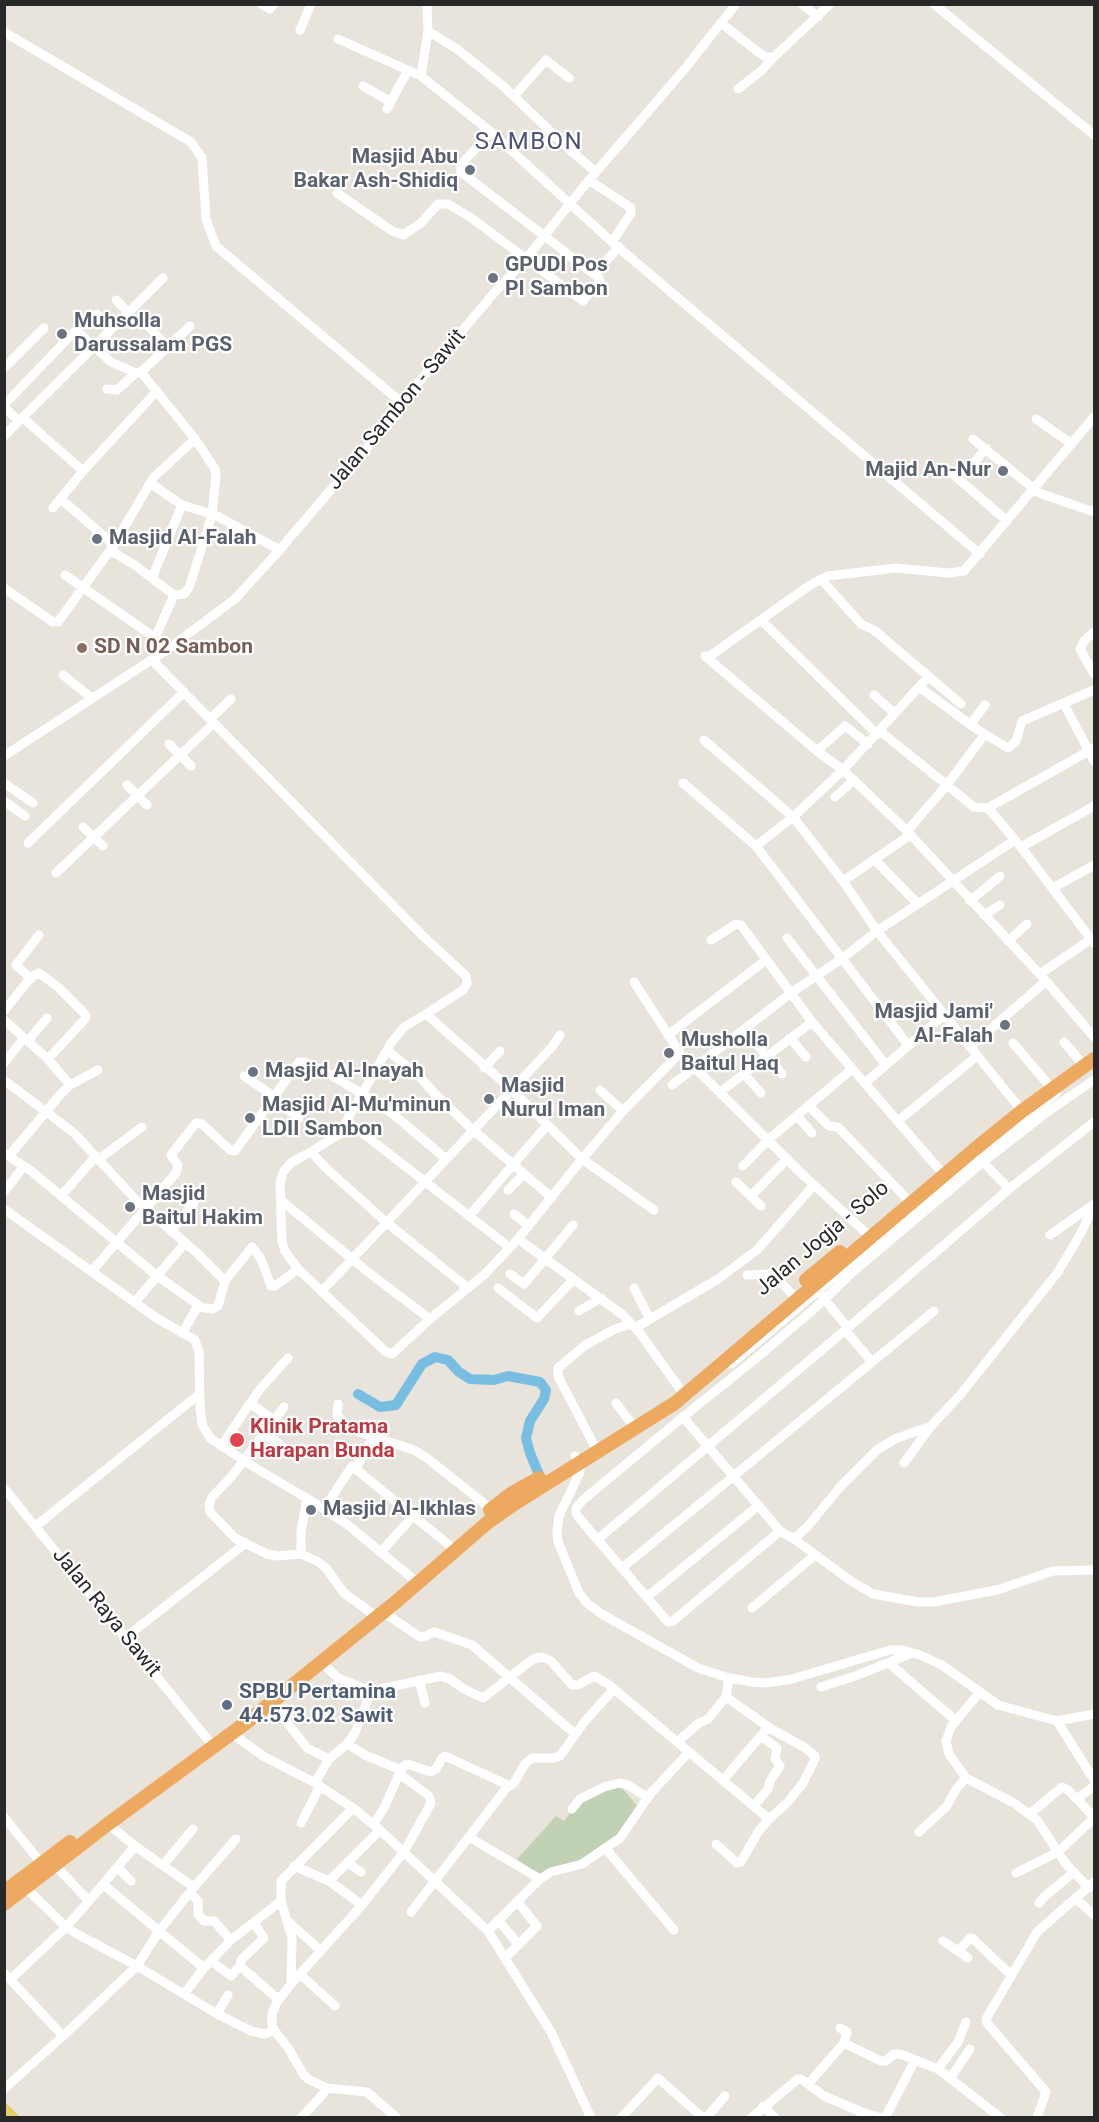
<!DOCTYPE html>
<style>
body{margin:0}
#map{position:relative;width:1099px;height:2122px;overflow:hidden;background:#e9e4db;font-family:Roboto,sans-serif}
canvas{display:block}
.frame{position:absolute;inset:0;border:6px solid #282828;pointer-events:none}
</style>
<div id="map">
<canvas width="1099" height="2122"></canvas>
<div class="frame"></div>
</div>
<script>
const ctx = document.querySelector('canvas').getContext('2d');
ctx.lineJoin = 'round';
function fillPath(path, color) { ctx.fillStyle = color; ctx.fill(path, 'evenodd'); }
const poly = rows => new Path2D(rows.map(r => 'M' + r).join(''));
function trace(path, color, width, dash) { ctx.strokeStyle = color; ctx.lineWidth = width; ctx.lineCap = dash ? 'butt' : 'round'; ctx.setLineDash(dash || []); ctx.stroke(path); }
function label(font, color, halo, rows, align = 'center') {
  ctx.font = font + ' Roboto,sans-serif'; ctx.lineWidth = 4.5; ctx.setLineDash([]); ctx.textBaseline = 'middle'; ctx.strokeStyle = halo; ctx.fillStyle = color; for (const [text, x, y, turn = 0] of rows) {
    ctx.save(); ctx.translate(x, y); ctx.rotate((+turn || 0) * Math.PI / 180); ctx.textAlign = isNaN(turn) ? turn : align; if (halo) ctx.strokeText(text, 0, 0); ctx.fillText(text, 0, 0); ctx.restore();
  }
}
fillPath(poly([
 [616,1785,622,1788,639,1808,622,1832,599,1852,539,1877,517,1859,556,1816,564,1821,579,1802]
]), '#c0d1b4');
trace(poly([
 [358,1394,380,1407,396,1405,422,1364,435,1357,448,1360,459,1372,470,1379,494,1380,508,1376,540,1382,546,1390,544,1399,530,1421,526,1438,530,1453,543,1484]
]), '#77bee2', 10);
trace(poly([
 [261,4,270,9,274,4],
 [427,4,428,31,421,76,491,132,612,242,980,554],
 [802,4,818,17],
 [934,4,1094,135],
 [721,23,758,52,766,57,773,58,830,4],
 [300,30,311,4],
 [428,31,457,49,503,86,571,151,596,172],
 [4,32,191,142,202,158,206,219,216,246,402,403],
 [338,39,421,76],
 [363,86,391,102],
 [738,89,761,71,773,58],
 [514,96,546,60,569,78],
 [387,109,408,70],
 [589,180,631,208,631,213,612,242],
 [337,193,392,231,403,235,421,223,438,204,448,204,470,217,583,301,600,281,599,278,461,172,461,167,466,159,491,132],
 [594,274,619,247],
 [116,300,128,312],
 [97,314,111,329],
 [142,320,168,347],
 [4,368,44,328],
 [141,372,195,439,215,469,216,475,212,515,189,588,184,594,174,595],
 [107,389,117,390,136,373,141,372,190,326],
 [4,405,76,330,111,362,136,373],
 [4,407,19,421],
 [23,418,83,471],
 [1036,419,1072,444],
 [4,436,163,278],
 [973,439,1039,493,1094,512],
 [972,465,986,448],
 [947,469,1007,521],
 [150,483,182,505,217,516,280,550],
 [61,499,114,545],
 [53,508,83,471,157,391],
 [110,550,136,566,174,595,155,638],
 [65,575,161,642,168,649],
 [152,578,182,505],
 [821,579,861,624,874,630,961,704],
 [4,588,53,622,58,622,114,545,153,478,195,439],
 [761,620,877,734],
 [1094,632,1084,641,1080,649,1094,674],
 [705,656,817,751,843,770,907,831,1046,981,1094,1037],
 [707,658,810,585,828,576,896,568,948,573,964,571,1094,417],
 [152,660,421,934,466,976,467,983,463,990,426,1014],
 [63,675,92,698],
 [919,687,978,730,1008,748,1016,741,1022,721,1094,690],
 [874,695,895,714],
 [1064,704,1094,761],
 [210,719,231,699],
 [970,725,985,705],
 [880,731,974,807,988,808,1094,748],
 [704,740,793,817,843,881,877,931,1022,1111],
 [169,744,191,766],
 [817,751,845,726,868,744],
 [4,756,168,649,235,599,276,554,370,444,412,390,494,293,525,260,589,180,683,71,736,4],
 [4,783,33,803],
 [683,783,756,846,908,1045],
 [127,785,147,805],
 [835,797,854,780],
 [4,801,25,816],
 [988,808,1021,847,1094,943],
 [83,827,103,846],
 [907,831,946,786,985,734],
 [28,843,184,692],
 [756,846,793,817,843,770,929,676],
 [1021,847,1094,806],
 [874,859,918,904],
 [56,873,214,723],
 [843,881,910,835],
 [1053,888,1094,865],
 [970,901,1000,876],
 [984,915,1000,905],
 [787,938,886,1065],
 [711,940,736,924,741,925,812,1022,944,1175],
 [1008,941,1027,924],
 [1040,974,1091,939],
 [31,979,16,965,39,935],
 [634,982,680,1053,801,1173,865,1232],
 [4,1011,32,976,39,973,58,987,82,1011,86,1016,85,1019,48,1059],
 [4,1020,48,1059,70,1085],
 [744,1029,782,1074],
 [668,1035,766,960],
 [790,1038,806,1057],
 [28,1041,47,1018],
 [1064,1042,1079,1060],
 [1013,1043,1047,1083],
 [970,1047,1046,981],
 [387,1050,420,1077,434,1093,473,1130,551,1197],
 [4,1063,24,1038],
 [484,1068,500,1051],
 [744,1074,761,1093],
 [244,1076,275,1097],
 [4,1080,74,1133,138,1202,197,1253,225,1281],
 [865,1083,944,1015],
 [672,1085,791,993,843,958,877,931,1015,840],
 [600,1090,623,1111],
 [720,1092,812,1022],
 [273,1099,299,1118],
 [809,1106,829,1126,838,1127,905,1197],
 [797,1116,812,1133],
 [347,1121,509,1247],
 [898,1121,977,1056],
 [311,1152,326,1168,386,1222,468,1288],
 [4,1153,30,1170,156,1275,200,1306],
 [9,1156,60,1095,70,1085,98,1070],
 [99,1159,142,1127],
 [983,1162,1009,1189],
 [743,1166,768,1140,852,1069],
 [736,1182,761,1206],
 [508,1190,524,1174],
 [4,1192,24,1166],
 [61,1196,96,1156],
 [751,1196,787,1159],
 [282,1201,368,1272,430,1319],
 [4,1209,158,1319,195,1340,199,1352,200,1406,202,1424,210,1438,249,1464,313,1502,348,1525,418,1583],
 [654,1210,582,1159,511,1089,426,1014,404,1027,391,1043,339,1134,311,1152,292,1162,283,1172,280,1184,282,1242,285,1251,298,1269,386,1352,392,1354,430,1319,485,1274,518,1239,582,1159,623,1111,680,1053],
 [514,1214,529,1226],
 [469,1216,547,1125],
 [171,1231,194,1203],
 [1050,1235,1093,1205],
 [518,1239,623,1315,639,1332,680,1389],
 [92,1271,176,1173,178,1165,171,1155,196,1123,202,1124,230,1150,235,1151,299,1062,305,1062,324,1071,369,1098,393,1114,446,1159],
 [510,1274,524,1284,573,1225],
 [747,1275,773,1274,791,1293],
 [498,1288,537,1318,573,1280],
 [634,1288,650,1319],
 [322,1291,552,1047,560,1035],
 [821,1295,848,1328],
 [135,1302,185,1243],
 [579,1311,601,1298],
 [635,1328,718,1279,757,1250,814,1185],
 [845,1330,872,1362],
 [183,1332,197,1307,213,1309,218,1306,225,1281,252,1247,261,1259,271,1286,275,1286,298,1269],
 [731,1364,979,1155,1057,1093],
 [616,1403,631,1423],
 [251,1404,272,1419,271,1424],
 [338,1404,337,1416,353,1430,414,1450,427,1458,491,1509],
 [284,1407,232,1476,212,1497,209,1504,210,1512,235,1538,267,1554,277,1556,301,1554,317,1561,326,1568,344,1593,370,1612],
 [683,1417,780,1531,673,1621,668,1622,579,1518,576,1513,576,1508,584,1499,683,1417,748,1365,813,1310,855,1270,983,1162,1050,1110,1094,1080],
 [264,1434,281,1445],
 [594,1445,558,1376,558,1368,584,1346,615,1329,631,1324],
 [221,1446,260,1389,288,1358],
 [575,1456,580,1464,580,1472,559,1516,557,1532,558,1542,579,1593,587,1603,600,1613,698,1668,729,1678,752,1682,766,1683,792,1679,890,1650,902,1650,920,1655,942,1665,998,1705,1057,1721,1094,1780],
 [904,1463,931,1426],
 [356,1468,370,1443,375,1438,378,1439],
 [4,1488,213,1746],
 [324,1509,352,1466,449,1545],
 [36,1526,198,1395],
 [780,1531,794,1539,808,1526,841,1486,878,1449,895,1439,931,1426,960,1395,1058,1272,1081,1233,1094,1204],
 [598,1539,843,1332,1009,1189,1094,1122],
 [794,1539,851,1581,873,1594,918,1602,933,1602,997,1590,1053,1571,1094,1570],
 [381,1552,414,1515],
 [301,1554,301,1532,307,1498],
 [622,1568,934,1311],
 [647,1597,758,1506],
 [752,1608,815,1555],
 [383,1612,420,1637,424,1637,434,1632,472,1645,575,1734],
 [126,1637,246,1543],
 [321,1662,338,1678,371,1691,441,1676,450,1679,464,1689,483,1698,533,1659,542,1657,551,1661,572,1685,578,1685,594,1676,608,1684,769,1819],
 [890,1664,955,1720],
 [419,1680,425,1703],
 [821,1687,858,1675,912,1653],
 [979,1693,951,1727,946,1741,949,1754,966,1778,1014,1803,1037,1820,1066,1864,1089,1888],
 [271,1702,307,1748,329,1759,347,1744,355,1733,371,1691],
 [1057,1721,1094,1714],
 [231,1733,263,1756,315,1783,353,1808,380,1830,488,1931,551,2032,591,2118],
 [677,1742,699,1723,708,1719,726,1697],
 [347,1744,365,1755,401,1770],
 [724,1779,765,1731],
 [315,1783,329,1759],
 [1077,1799,1094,1786],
 [754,1806,768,1789,770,1781,780,1766,775,1759,777,1748,761,1736],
 [572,1809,580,1799,604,1787,619,1783,628,1785,648,1798],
 [1030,1814,1062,1787,1068,1790,1094,1817],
 [4,1817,41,1863],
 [301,1823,320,1786],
 [108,1824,135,1846,194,1887,159,1931,204,1968],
 [373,1824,383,1810,401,1770,405,1765,408,1764,430,1772,436,1769,442,1758,445,1756,510,1786,514,1783,525,1764,532,1758,554,1758,560,1756,585,1721,614,1689],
 [919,1832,946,1807,957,1788,966,1778],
 [469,1837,540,1879],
 [716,1844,737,1863,741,1862,758,1832,769,1819,787,1803,803,1783,815,1759,815,1756,804,1747,773,1730,726,1697,729,1678],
 [606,1849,674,1930],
 [51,1861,89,1901,135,1846],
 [348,1863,361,1872],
 [163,1865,193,1829],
 [294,1866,329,1881,362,1905],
 [118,1868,131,1881],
 [1016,1873,1058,1852,1094,1818],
 [329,1881,380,1830],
 [194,1887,236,1839],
 [26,1888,66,1927,77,1934,137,1966,217,2014,251,2031,265,2034,274,2030,289,2049,303,2074,308,2079,327,2088,367,2092,397,2118],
 [190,1892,198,1901,198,1914,204,1921,214,1921,231,1940],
 [1075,1898,1094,1915],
 [1039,1903,1044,1897,1074,1872],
 [411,1912,508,1786],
 [498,1920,519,1945],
 [254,1923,264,1938,241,1960,240,1966,279,2000],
 [290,1923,321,1951],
 [488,1931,540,1879,551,1872,582,1864,620,1838,651,1793,689,1752],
 [943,1941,958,1951,970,1938,973,1939,1011,1975],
 [958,1951,968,1958],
 [505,1958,537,1926,517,1901],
 [211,1961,231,1976,240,1966],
 [4,1973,63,2036,4,2089],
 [300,1974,335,2006],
 [11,1979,66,1927,89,1901],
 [291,1984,362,1905,404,1852,431,1803,429,1796,400,1774],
 [184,1994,204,1968,231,1940,281,1901],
 [217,2014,228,1995],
 [274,2030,272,2025,272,2014,277,2002,291,1984,292,1938,281,1901,281,1881,353,1808],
 [63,2036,137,1966,159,1931,104,1885],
 [844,2043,881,2061,886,2061,894,2054,900,2054,938,2069,1001,2118],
 [938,2069,958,2042,966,2022],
 [951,2077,970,2049],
 [808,2084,844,2043,847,2032,840,2028],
 [763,2106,775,2118],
 [861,2117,864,2113,882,2118],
 [301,2118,322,2095,327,2088],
 [621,2118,658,2078,703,2118],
 [706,2118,725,2096],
 [751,2118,798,2079,801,2079,824,2096,864,2113],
 [885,2118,915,2060],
 [1037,2118,1046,2092,987,2023,986,2019,1037,1932,1094,1882]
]), '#fff', 9);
trace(poly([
 [4,2108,14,2118]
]), '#e2cf67', 10);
trace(poly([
 [806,1280,840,1252],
 [490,1510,512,1493,539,1478],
 [4,1892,70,1842],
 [4,1904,108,1824,247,1722,397,1601,487,1523,514,1504,675,1403,975,1149,1022,1111,1094,1059]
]), '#eea961', 14);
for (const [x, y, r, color] of [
 [470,170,6,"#6b7280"],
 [493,278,6,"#6b7280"],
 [62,334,6,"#6b7280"],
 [1003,471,6,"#6b7280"],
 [97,539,6,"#6b7280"],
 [82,648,6,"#8d6e63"],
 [1005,1025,6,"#6b7280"],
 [669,1053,6,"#6b7280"],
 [253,1072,6,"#6b7280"],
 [489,1099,6,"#6b7280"],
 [250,1118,6,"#6b7280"],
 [130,1207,6,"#6b7280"],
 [237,1440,8,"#e0444e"],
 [311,1510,6,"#6b7280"],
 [227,1705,6,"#5c6f8a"]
]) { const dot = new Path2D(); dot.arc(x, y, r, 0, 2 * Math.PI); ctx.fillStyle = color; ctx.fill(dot); trace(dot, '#fff', 2); }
label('bold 21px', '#5b616d', '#fff', [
 ["Masjid Abu",458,158,"right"],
 ["Bakar Ash-Shidiq",458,182,"right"],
 ["GPUDI Pos",505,266],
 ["PI Sambon",505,290],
 ["Muhsolla",74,322],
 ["Darussalam PGS",74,346],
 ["Majid An-Nur",991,471,"right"],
 ["Masjid Al-Falah",109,539],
 ["Masjid Jami'",993,1013,"right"],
 ["Al-Falah",993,1037,"right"],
 ["Musholla",681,1041],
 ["Baitul Haq",681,1065],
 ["Masjid Al-Inayah",265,1072],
 ["Masjid",501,1087],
 ["Nurul Iman",501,1111],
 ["Masjid Al-Mu'minun",262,1106],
 ["LDII Sambon",262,1130],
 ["Masjid",142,1195],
 ["Baitul Hakim",142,1219],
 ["Masjid Al-Ikhlas",323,1510]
], 'left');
label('21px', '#282828', '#fff', [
 ["Jalan Sambon - Sawit",397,410,-50],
 ["Jalan Jogja - Solo",823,1239,-40],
 ["Jalan Raya Sawit",106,1613,51]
]);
label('bold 21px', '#785e54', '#fff', [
 ["SD N 02 Sambon",94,648]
], 'left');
label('bold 21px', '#be3a42', '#fff', [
 ["Klinik Pratama",250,1428],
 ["Harapan Bunda",250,1452]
], 'left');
label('bold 21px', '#4e5e75', '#fff', [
 ["SPBU Pertamina",239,1693],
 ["44.573.02 Sawit",239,1717]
], 'left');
ctx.letterSpacing = '1.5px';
label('24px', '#4d5174', '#fff', [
 ["SAMBON",529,143]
]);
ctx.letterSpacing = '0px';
</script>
